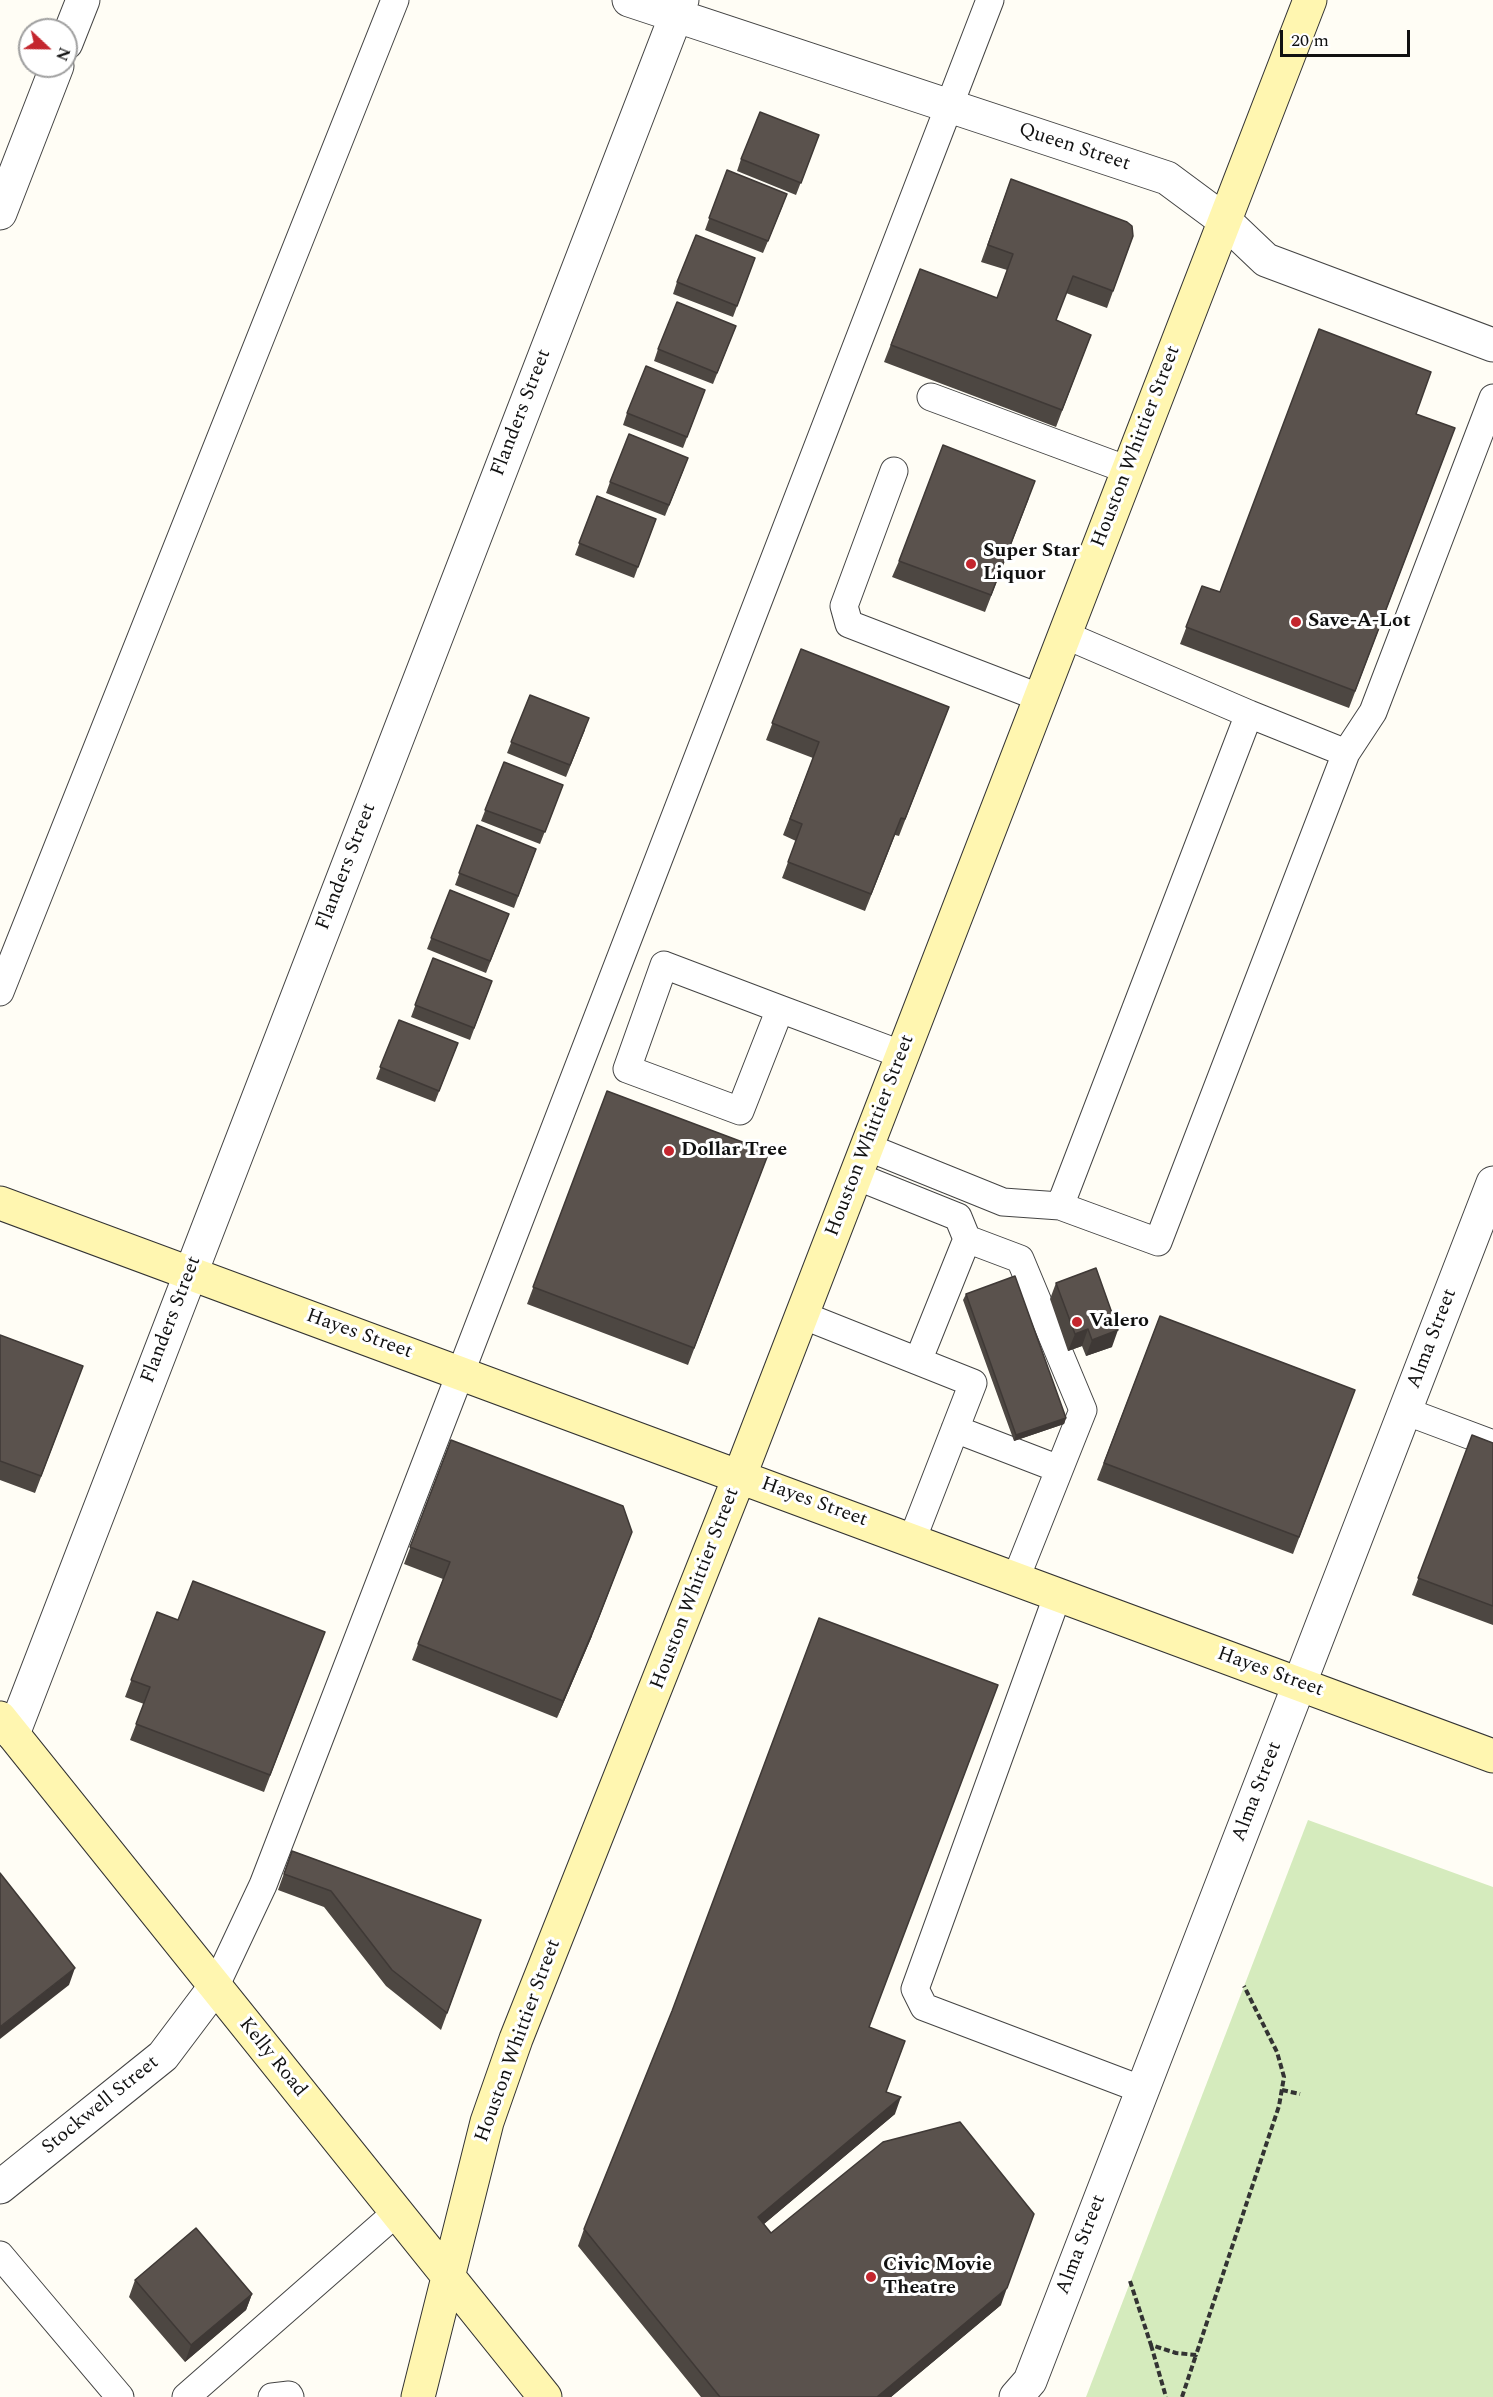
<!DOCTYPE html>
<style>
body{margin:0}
#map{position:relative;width:1493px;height:2397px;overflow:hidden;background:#fffdf5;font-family:Spectral,serif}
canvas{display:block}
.north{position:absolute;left:18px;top:18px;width:60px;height:60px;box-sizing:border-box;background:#fff;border:2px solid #a0a0a0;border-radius:50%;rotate:112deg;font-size:16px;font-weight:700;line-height:24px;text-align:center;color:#111}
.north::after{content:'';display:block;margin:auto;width:21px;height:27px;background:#c4262e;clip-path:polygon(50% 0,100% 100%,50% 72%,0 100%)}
.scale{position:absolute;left:1280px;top:30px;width:130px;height:27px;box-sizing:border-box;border:3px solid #111;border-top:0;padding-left:8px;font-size:18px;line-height:21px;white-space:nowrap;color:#111;-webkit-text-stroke:4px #fff;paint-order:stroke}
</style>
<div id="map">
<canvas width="1493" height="2397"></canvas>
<div class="north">N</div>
<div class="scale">20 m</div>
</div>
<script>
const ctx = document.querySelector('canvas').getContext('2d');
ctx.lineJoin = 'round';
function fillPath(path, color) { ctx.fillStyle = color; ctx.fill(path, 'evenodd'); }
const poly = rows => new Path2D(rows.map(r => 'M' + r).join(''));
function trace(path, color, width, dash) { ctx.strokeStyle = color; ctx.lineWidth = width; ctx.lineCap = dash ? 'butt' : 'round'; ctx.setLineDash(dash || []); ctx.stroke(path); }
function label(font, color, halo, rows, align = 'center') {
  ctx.font = font + ' Spectral,serif'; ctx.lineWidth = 6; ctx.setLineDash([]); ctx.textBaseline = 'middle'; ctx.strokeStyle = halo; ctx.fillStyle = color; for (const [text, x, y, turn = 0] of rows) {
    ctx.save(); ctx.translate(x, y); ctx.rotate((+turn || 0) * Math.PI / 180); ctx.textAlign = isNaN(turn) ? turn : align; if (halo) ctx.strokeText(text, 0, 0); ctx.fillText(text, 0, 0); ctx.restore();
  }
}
fillPath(poly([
 [1308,1820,1493,1887,1493,2397,1086,2397]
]), '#d5ebbd');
const lane = poly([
 [931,397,1128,470],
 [894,471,844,606,849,624,1041,698],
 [1065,635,1249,714,1060,1206,1158,1242,1346,753,1373,712,1493,398],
 [1249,714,1346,753],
 [0,992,395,0],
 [780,1009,740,1111,627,1069,664,965,780,1009,903,1055],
 [867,1147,1003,1202,1060,1206],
 [856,1176,958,1217,967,1239,1020,1259,1083,1410,1016,1578],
 [802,1315,973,1383,912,1540],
 [918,1361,967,1239],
 [1405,1411,1493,1444],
 [955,1429,1059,1469],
 [1058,1594,915,1989,924,2007,1143,2090],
 [215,1987,263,1885,990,0],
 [0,2255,120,2397],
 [186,2397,397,2212],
 [272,2397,289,2395,290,2397]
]);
const street = poly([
 [629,0,1167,178,1225,221,1266,260,1493,345],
 [66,43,83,0],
 [0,213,57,66],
 [13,1734,682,0],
 [0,2187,163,2056,215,1987],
 [1016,2397,1030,2381,1493,1183]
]);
const secondary = poly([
 [0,1203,1493,1756],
 [0,1718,545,2397],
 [418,2397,487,2122,516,2039,740,1475,1310,0]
]);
trace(lane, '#444', 29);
trace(street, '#444', 35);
trace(secondary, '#333', 35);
trace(poly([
 [1282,2090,1300,2094],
 [1130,2281,1151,2345,1176,2353,1196,2355,1279,2106,1284,2077,1277,2052,1244,1986],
 [1151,2345,1166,2397],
 [1182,2397,1196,2355]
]), '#333', 4, [6, 3]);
trace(lane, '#fff', 27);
trace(street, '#fff', 33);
trace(secondary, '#fff6b0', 33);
fillPath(poly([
 [819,135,796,195,737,171,741,159],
 [727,170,783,205,763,253,705,230],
 [1011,179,1133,236,1107,308,1066,293,1056,320,1091,335,1056,427,884,362,920,269,997,298,1007,270,981,262],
 [755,258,733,317,673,294,677,282],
 [736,326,713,384,654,361,658,349],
 [705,390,683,448,623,425,627,413],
 [1416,414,1455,428,1349,708,1180,644,1202,586,1220,592],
 [684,469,665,516,606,493,610,482],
 [597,496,656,519,634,578,575,555],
 [1029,498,985,612,892,577,899,561],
 [801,649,949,707,899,836,895,835,865,911,782,878,796,841,783,835,813,758,766,740],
 [530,695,585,730,566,777,507,753],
 [504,762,563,785,540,844,481,821],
 [477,825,536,849,514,908,455,885],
 [450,890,509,914,486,973,427,949],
 [433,958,492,981,470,1040,411,1017],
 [399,1020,458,1043,435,1102,376,1079],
 [607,1091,769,1152,688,1365,527,1304],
 [1056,1283,1112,1347,1086,1356,1082,1346,1068,1351,1050,1299],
 [966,1294,1066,1418,1064,1424,1014,1441,963,1300],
 [1160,1316,1355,1390,1293,1554,1097,1480],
 [0,1335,83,1366,35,1493,0,1480],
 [1472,1435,1493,1443,1493,1625,1412,1595],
 [451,1440,592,1636,557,1718,412,1660,443,1579,404,1564],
 [157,1612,178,1620,325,1632,264,1792,130,1740,144,1704,125,1697],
 [292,1851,481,1920,441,2030,386,1986,324,1907,278,1890],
 [869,2027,886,2092,895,2114,764,2224,771,2233,1001,2305,891,2397,701,2397,578,2246,584,2229],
 [135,2280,252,2294,246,2310,185,2362,129,2297]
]), '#4d4742');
fillPath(poly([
 [1088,1329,1082,1346,1068,1351,1075,1334],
 [1118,1330,1112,1347,1086,1356,1092,1340],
 [1066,1418,1064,1424,1014,1441,1016,1435],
 [632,1532,592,1636,557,1718,563,1701],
 [75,1968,69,1985,0,2039,0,2027],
 [901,2097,895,2114,752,2234,758,2217],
 [1007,2288,1001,2305,891,2397,877,2397],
 [252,2294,246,2310,185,2362,191,2345]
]), '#3f3936');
const building = poly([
 [760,112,819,135,801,183,741,159,760,112],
 [727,170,787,194,768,241,709,218,727,170],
 [1011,179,1127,222,1132,226,1133,236,1113,291,1073,276,1056,320,1091,335,1062,410,891,345,920,269,997,298,1013,254,988,245,1011,179],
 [696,235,755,258,737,306,677,282,696,235],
 [677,302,736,326,717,373,658,349,677,302],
 [1319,329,1431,372,1416,414,1455,428,1355,691,1186,627,1202,586,1220,592,1319,329],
 [646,366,705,390,687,437,627,413,646,366],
 [629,434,688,458,669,505,610,482,629,434],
 [943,445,1035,481,991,595,899,561,943,445],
 [597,496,656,519,638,567,579,543,597,496],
 [801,649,949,707,905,819,901,818,871,894,788,862,802,824,790,819,819,742,772,723,801,649],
 [530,695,589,718,570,765,511,742,530,695],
 [504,762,563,785,545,832,485,810,504,762],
 [477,825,536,849,518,896,459,873,477,825],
 [450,890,509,914,490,961,431,938,450,890],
 [433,958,492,981,474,1028,415,1005,433,958],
 [399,1020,458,1043,439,1091,380,1067,399,1020],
 [607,1091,769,1152,694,1348,533,1287,607,1091],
 [1096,1268,1118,1330,1092,1340,1088,1329,1075,1334,1056,1283,1096,1268],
 [1015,1276,1066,1418,1016,1435,966,1294,1015,1276],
 [1160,1316,1355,1390,1299,1537,1104,1463,1160,1316],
 [0,1335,83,1366,41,1476,0,1461,0,1335],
 [1472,1435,1493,1443,1493,1606,1418,1578,1472,1435],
 [451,1440,623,1506,632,1532,598,1619,563,1701,418,1644,450,1562,410,1547,451,1440],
 [193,1581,325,1632,270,1775,136,1724,150,1687,131,1680,157,1612,178,1620,193,1581],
 [819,1618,998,1685,869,2027,905,2041,886,2092,901,2097,758,2217,771,2233,883,2142,960,2122,1034,2214,1007,2288,877,2397,720,2397,584,2229,672,2011,819,1618],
 [292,1851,481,1920,447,2013,392,1970,331,1891,284,1874,292,1851],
 [0,1873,75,1968,0,2027,0,1873],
 [196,2228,252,2294,191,2345,135,2280,196,2228]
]);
fillPath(building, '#5a524d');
trace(building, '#3f3936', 1.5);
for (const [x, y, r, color] of [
 [971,564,6,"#c4262e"],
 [1296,622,6,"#c4262e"],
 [669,1151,6,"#c4262e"],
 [1077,1322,6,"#c4262e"],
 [871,2277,6,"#c4262e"]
]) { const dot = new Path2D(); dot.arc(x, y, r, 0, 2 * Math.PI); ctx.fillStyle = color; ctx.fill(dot); trace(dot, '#fff', 2); }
label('20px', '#111', '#fff', [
 ["Queen Street",1074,148,18],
 ["Flanders Street",522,413,-69],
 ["Houston Whittier Street",1137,447,-69],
 ["Flanders Street",347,867,-69],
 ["Houston Whittier Street",871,1136,-69],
 ["Flanders Street",172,1320,-69],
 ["Hayes Street",359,1335,20],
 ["Alma Street",1433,1339,-69],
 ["Hayes Street",814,1503,20],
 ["Houston Whittier Street",696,1589,-69],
 ["Hayes Street",1270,1673,20],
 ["Alma Street",1258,1792,-69],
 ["Houston Whittier Street",519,2041,-70],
 ["Kelly Road",272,2058,51],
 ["Stockwell Street",101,2106,-39],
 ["Alma Street",1082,2245,-69]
]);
label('bold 20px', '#111', '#fff', [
 ["Super Star",983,552],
 ["Liquor",983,575],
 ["Save-A-Lot",1308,622],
 ["Dollar Tree",681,1151],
 ["Valero",1089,1322],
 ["Civic Movie",883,2266],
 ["Theatre",883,2289]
], 'left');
</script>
